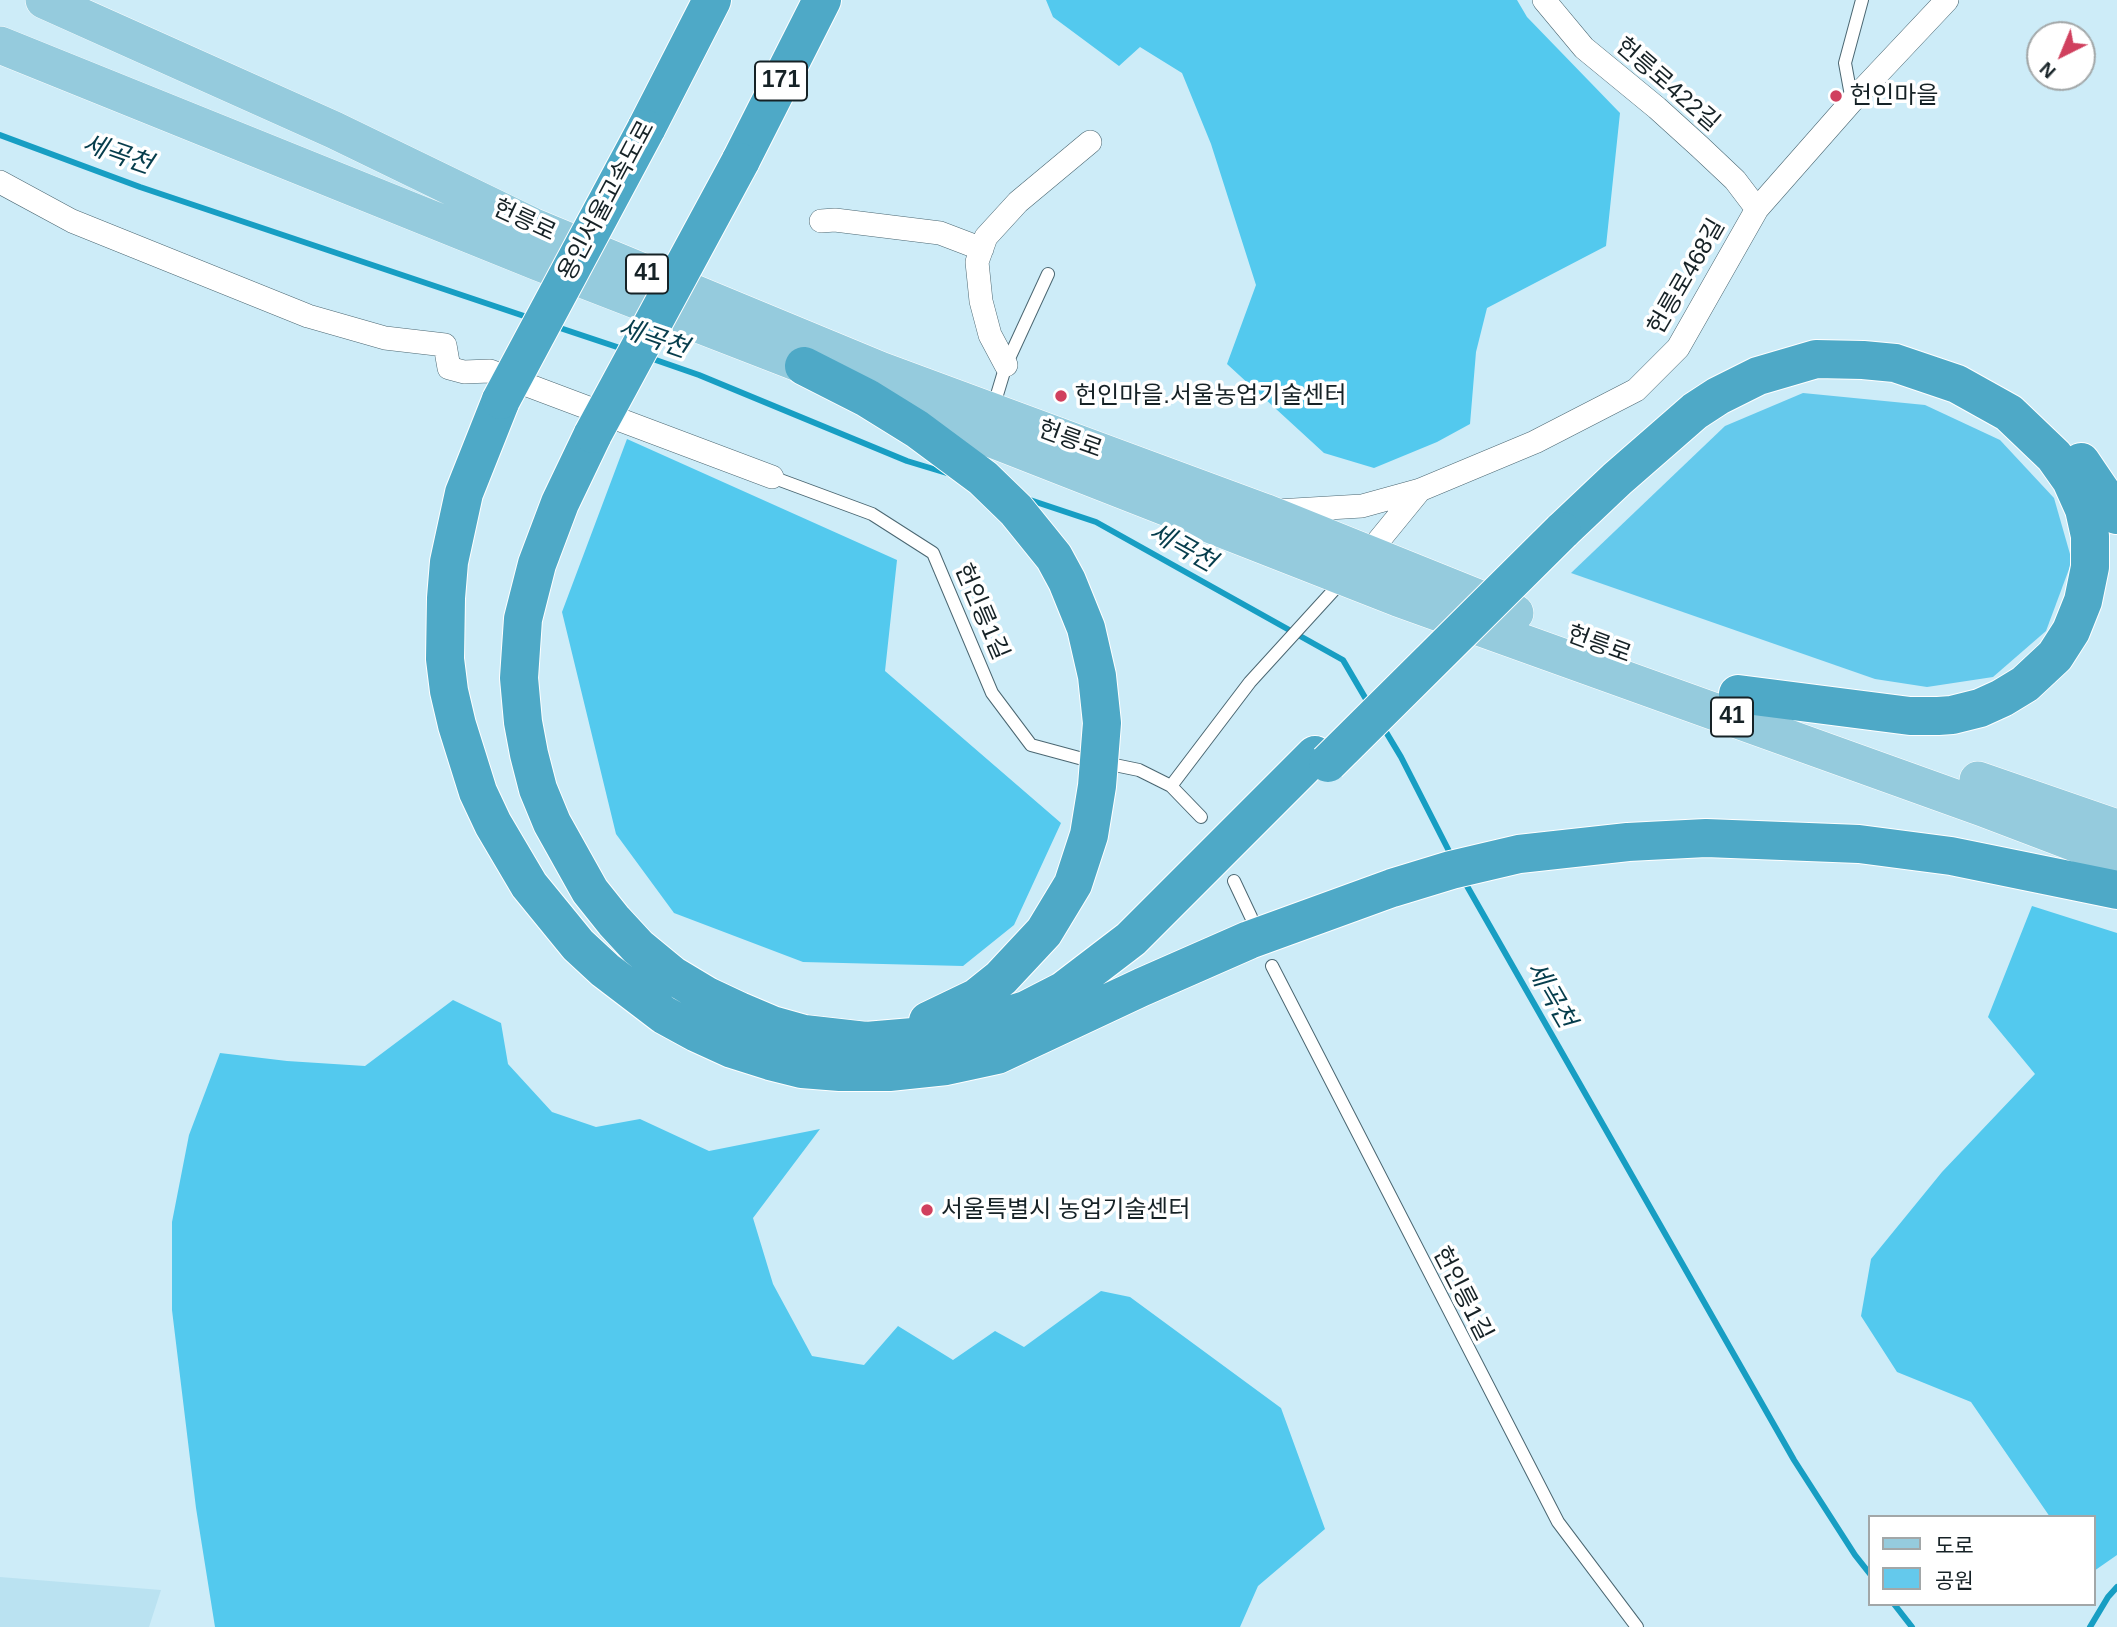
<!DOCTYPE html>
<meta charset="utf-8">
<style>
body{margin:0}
#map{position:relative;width:2117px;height:1627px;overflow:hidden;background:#cdecf8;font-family:Arial,"Noto Sans KR",sans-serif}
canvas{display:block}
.legend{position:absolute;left:1868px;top:1515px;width:228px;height:91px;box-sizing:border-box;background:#fff;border:2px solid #a2a7a8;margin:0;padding:9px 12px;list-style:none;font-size:21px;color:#162226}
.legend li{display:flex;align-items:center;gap:14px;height:35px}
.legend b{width:35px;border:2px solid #a2a7a8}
.north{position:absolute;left:2026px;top:21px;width:70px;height:70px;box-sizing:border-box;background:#fff;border:2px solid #a2a7a8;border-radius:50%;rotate:223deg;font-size:19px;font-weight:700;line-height:28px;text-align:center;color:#162226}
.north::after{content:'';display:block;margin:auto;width:24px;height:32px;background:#d0405e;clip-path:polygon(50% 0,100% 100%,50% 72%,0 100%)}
</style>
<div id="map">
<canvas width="2117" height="1627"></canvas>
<ul class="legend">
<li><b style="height:9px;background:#95cbdd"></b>도로</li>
<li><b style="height:19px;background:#64c9ec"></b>공원</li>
</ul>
<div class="north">N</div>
</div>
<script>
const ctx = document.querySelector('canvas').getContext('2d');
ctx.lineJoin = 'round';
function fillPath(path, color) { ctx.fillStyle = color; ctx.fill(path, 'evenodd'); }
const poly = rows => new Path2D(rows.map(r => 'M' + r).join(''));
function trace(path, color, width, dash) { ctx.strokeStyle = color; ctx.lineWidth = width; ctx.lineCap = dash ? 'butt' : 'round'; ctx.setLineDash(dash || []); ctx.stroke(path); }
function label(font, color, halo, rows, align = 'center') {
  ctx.font = font + ' Arial,"Noto Sans KR",sans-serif'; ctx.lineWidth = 7; ctx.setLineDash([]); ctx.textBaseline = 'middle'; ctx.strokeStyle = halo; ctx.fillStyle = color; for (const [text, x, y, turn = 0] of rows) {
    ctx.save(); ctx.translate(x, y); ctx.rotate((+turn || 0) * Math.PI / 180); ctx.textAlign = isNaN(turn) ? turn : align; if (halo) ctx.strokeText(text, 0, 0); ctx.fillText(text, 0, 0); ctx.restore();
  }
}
fillPath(poly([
 [0,1577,161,1590,149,1627,0,1627]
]), '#bae2f1');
fillPath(poly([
 [1803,393,1925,405,2000,440,2054,498,2072,561,2046,631,1993,677,1927,687,1875,679,1571,573,1725,426]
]), '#64c9ec');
fillPath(poly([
 [1046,0,1517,0,1527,17,1620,113,1606,246,1487,308,1476,352,1470,424,1437,442,1374,468,1324,453,1227,364,1256,285,1211,144,1182,73,1140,47,1119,66,1053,17],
 [627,439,897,560,885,671,1061,823,1014,925,963,966,803,962,674,913,616,834,562,612],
 [2032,906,2117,933,2117,1555,2094,1571,2094,1517,2050,1517,1971,1402,1897,1372,1861,1316,1871,1259,1942,1172,2035,1074,1988,1017],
 [453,1000,501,1023,508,1064,552,1112,596,1127,640,1119,709,1151,820,1129,753,1218,773,1284,812,1356,864,1365,898,1326,953,1360,995,1331,1024,1347,1101,1291,1130,1297,1281,1408,1325,1529,1258,1586,1240,1627,215,1627,196,1508,172,1310,172,1222,189,1135,220,1053,287,1061,365,1066]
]), '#53c9ee');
trace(poly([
 [0,135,140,187,530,318],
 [554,326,623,349],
 [650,358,699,375,907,461,950,474],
 [1027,499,1096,522,1343,660,1370,706],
 [1383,727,1401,757,1452,857],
 [1463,879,1794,1460,1855,1555,1870,1574],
 [1894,1604,1912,1627],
 [2090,1627,2108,1597,2117,1587]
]), '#179ec3', 6);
const lane = poly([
 [1852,101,1845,63,1862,0],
 [993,408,1006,365,1048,274],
 [772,477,872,514,933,553,992,693,1031,745,1094,762],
 [1105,763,1139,770,1171,786,1201,817],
 [1171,786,1250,682,1343,580],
 [1234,881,1251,917],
 [1272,966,1558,1522,1637,1627]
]);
const street = poly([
 [1544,0,1584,48,1657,108,1700,147,1735,180,1757,209],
 [0,182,72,221,308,316,385,338,445,345,449,368,464,372,490,371,772,477],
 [821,221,835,220,940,233,982,249],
 [1006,365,990,335,981,301,977,262,986,237,1018,202,1090,142],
 [1277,511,1362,506,1420,490,1535,442,1636,390,1678,348,1757,209,1852,101,1947,0],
 [1362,561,1420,490]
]);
const primary = poly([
 [44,0,334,130,532,226,880,370,1264,512,1515,613],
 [0,45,538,262,832,376],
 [882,396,1398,598,1983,808,2117,859],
 [1978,780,2117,828]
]);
const highway = poly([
 [646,129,712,0],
 [740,162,822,0],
 [804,366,867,398,917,429,983,478,1016,510,1054,557,1067,581,1086,628,1097,676,1102,723,1097,786,1089,835,1073,884,1044,932,1001,978,976,998,928,1021],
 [501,400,464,493,449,562,446,598,445,659,449,691,457,725,478,792,493,824,529,885,578,945,605,970,664,1015,697,1033,732,1049,770,1061,802,1069,840,1072,889,1072,946,1066,997,1055,1142,987,1249,940,1392,888,1451,870,1519,854,1628,842,1706,838,1859,844,1951,856,2117,890],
 [593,434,560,503,537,564,523,619,519,678,523,722,529,754,538,789,552,823,590,891,614,921,638,947,672,975,707,996,739,1011,772,1025,804,1034,866,1041,925,1036,975,1026,1026,1010,1063,991,1131,939,1315,755],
 [2081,462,2117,515],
 [1562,531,1617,479,1695,411,1718,396,1758,376,1816,359,1863,360,1895,363,1957,384,2009,413,2054,456,2071,480,2084,509,2090,536,2090,567,2083,601,2071,631,2055,656,2025,684,2002,698,1980,708,1952,715,1938,716,1910,716,1738,694]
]);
trace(lane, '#4b6772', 14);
trace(street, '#4b6772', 24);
trace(primary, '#fff', 38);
trace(highway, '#fff', 40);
trace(lane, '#fff', 12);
trace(street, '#fff', 23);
trace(primary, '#95cbdd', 37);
trace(highway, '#4ea9c7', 38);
const highwayBridge = poly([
 [501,400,646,129],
 [593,434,740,162],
 [1328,763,1562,531]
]);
trace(highwayBridge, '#fff', 40, []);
trace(highwayBridge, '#4ea9c7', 38);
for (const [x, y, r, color] of [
 [1836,96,7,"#d0405e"],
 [1061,396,7,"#d0405e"],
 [927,1210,7,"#d0405e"]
]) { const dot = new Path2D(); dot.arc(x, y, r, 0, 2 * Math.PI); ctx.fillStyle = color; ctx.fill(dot); trace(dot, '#fff', 2.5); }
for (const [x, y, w] of [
 [781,81,52],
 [647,274,42],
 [1732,717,42]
]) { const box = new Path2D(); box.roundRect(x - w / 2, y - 19.5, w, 39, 5); ctx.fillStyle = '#fff'; ctx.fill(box); trace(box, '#162226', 2); }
label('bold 23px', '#162226', null, [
 ["171",781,81],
 ["41",647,274],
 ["41",1732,717]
]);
label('24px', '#162226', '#fff', [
 ["헌릉로422길",1667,85,41],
 ["용인서울고속도로",607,201,-62],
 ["헌릉로",524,221,25],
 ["헌릉로468길",1687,277,-60],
 ["헌릉로",1070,440,20],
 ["헌인릉1길",981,612,67],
 ["헌릉로",1599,645,20],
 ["헌인릉1길",1462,1294,63]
]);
label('24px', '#162226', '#fff', [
 ["헌인마을",1850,96],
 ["헌인마을.서울농업기술센터",1075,396],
 ["서울특별시 농업기술센터",941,1210]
], 'left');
label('italic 26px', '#063d4c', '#fff', [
 ["세곡천",117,155,19],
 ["세곡천",653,339,19],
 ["세곡천",1182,548,29],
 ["세곡천",1550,995,60]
]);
</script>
